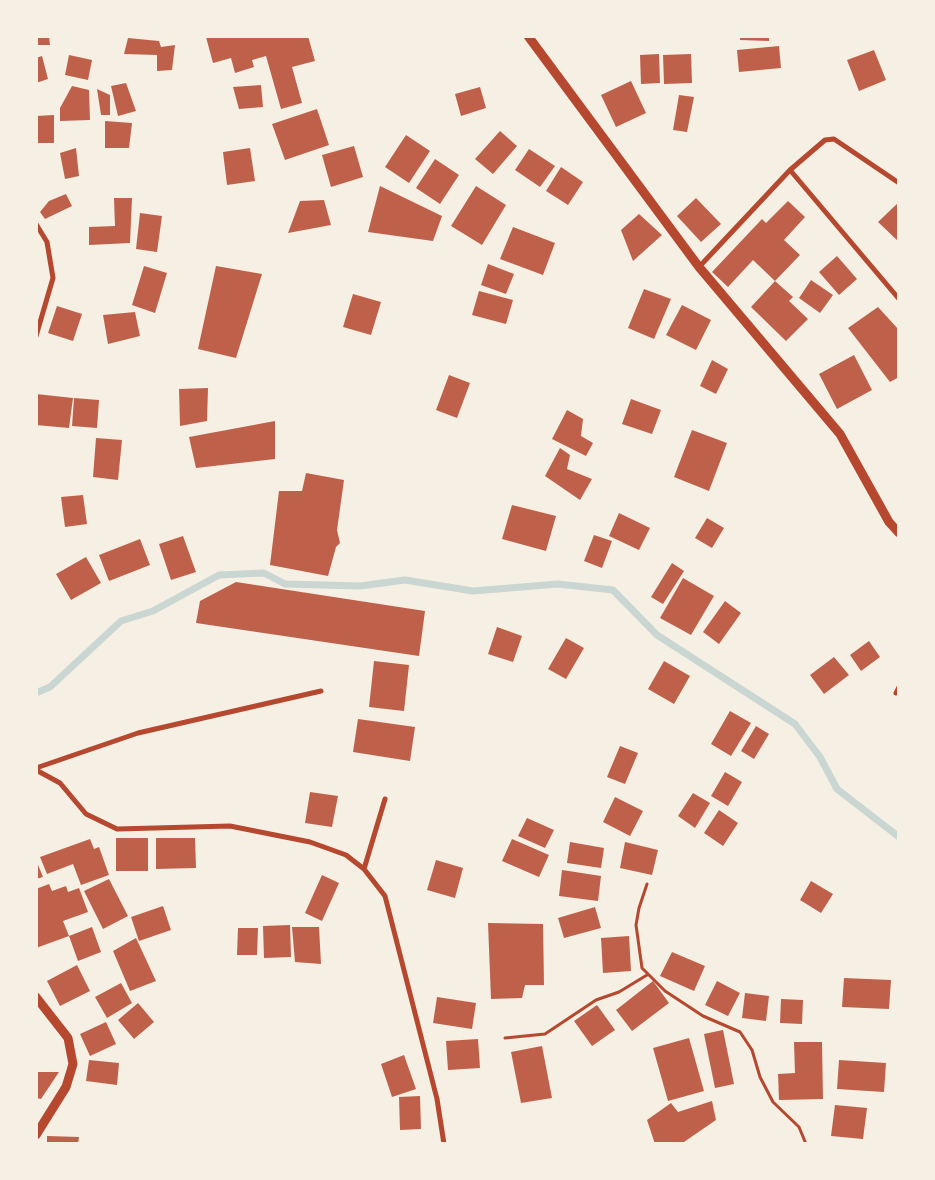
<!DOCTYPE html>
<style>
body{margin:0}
#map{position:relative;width:935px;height:1180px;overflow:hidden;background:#f6efe4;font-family:Signika,sans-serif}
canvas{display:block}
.frame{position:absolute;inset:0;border:38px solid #f6efe4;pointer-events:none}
</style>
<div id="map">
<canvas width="935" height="1180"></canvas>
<div class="frame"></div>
</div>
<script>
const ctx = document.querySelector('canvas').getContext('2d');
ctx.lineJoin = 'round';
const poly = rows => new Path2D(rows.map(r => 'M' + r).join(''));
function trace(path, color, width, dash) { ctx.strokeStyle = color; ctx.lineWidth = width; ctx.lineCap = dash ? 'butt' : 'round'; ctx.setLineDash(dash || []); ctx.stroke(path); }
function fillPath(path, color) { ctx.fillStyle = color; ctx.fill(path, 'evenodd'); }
trace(poly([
 [36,693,50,687,121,621,153,611,219,575,264,573,285,584,360,586,405,580,473,591,558,584,613,590,657,635,795,724,820,757,837,789,899,837]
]), '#c9d6d2', 7);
fillPath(poly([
 [36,36,49,36,50,45,36,45],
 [225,36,226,38,233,36,308,36,315,61,292,67,302,103,281,109,266,56,252,60,254,67,235,73,231,58,213,63,206,37],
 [740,36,769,36,769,41,740,40],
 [128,38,159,41,161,47,175,45,172,70,157,71,157,55,124,54],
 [779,46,781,68,739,72,737,50],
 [874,50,886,80,859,91,847,60],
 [659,54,660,83,641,84,640,55],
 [691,54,692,83,664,84,663,55],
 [69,55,92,60,88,80,65,75],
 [42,56,48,79,36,83,36,58],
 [631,81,646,113,616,127,601,95],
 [126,83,136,111,118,116,111,86],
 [261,85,263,107,239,109,233,87],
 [72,86,89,90,90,120,60,121,60,108],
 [480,87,486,108,461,116,455,94],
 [97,89,110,95,110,115,101,115],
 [679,95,694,97,687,132,673,130],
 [317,109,329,145,285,160,272,124],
 [54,115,54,143,36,143,36,116],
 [105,121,132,123,129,148,105,148],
 [500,131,517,146,493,174,475,159],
 [406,135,430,151,409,183,385,167],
 [354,146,363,177,331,187,322,155],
 [76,148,79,176,65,179,60,153],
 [250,148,255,181,227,185,223,152],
 [529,149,555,166,540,187,515,170],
 [435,159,459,175,440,204,416,188],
 [561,167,583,182,568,205,546,191],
 [380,186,442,216,433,241,368,232],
 [476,186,506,205,482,245,451,226],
 [66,194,72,206,45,219,40,212,49,201],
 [114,198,132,198,130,243,89,245,89,227,115,226],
 [696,198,721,224,701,242,677,216],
 [324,200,331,225,288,233,300,201],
 [788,201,805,217,784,240,800,255,775,281,793,297,789,301,808,319,786,341,751,307,775,281,753,260,728,287,712,272,762,219,766,223],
 [899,202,899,242,878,222],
 [140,213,162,216,157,252,136,249],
 [639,214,662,235,633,261,621,230],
 [513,227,555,243,543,275,500,259],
 [837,256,857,279,839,295,819,272],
 [488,264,514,274,506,294,481,285],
 [144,266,167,273,155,313,132,305],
 [216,266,262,274,236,358,198,349],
 [811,280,833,295,820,313,799,298],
 [644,289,671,299,654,339,628,328],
 [479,291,513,300,506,324,472,315],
 [353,294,381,302,371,335,343,327],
 [682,305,711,320,696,350,666,335],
 [57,306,82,314,73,341,48,333],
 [878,307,899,330,899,377,890,382,848,328],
 [135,312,140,336,108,344,103,315],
 [854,355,872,390,837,409,819,374],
 [712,360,728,369,716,394,700,386],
 [449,375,470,383,457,418,436,410],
 [208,388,207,421,180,426,179,389],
 [36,394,73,398,69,428,36,425],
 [74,398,99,400,97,428,72,426],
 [631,399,661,410,652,434,622,424],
 [567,410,583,419,581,436,593,443,586,456,552,439],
 [275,421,275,459,196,468,189,437],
 [692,430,727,443,709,491,674,477],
 [96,438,122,440,118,480,93,477],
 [560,448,570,455,567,469,592,479,580,500,545,476],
 [306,473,344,480,337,530,340,543,336,547,328,576,270,565,279,491,302,491],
 [83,495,87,524,65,527,61,497],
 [512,505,556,516,546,551,502,539],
 [619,513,650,528,639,550,609,536],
 [707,518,724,528,712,548,695,538],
 [594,535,612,541,602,568,584,561],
 [183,536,196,572,171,580,159,544],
 [140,539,150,565,109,581,99,555],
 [86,557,101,583,71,600,56,574],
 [672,563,684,571,663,604,651,597],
 [683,578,714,596,691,635,660,618],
 [236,582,425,611,419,656,196,623,200,601],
 [725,601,741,613,719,644,703,632],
 [497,627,522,636,513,662,488,654],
 [566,638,584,648,566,679,548,669],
 [869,641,880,657,861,671,850,655],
 [834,657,849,675,824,694,810,675],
 [374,661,409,665,404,711,369,707],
 [664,661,690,676,674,704,648,689],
 [730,711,751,723,731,756,711,744],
 [358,719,415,727,410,761,353,752],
 [756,726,769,734,754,759,741,751],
 [620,746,638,753,625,784,607,777],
 [725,772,742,782,728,806,711,796],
 [310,792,338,796,332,827,305,823],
 [693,793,710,803,695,828,678,816],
 [615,797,643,811,630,836,603,822],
 [719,810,738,823,723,846,704,833],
 [527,818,554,830,545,848,518,836],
 [116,838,148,838,148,871,116,871],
 [156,838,195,838,196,868,156,869],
 [90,839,94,849,99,847,109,875,81,885,73,864,47,874,40,857],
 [512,839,549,855,539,877,502,861],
 [570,842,604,848,601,868,567,863],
 [625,842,658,850,652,875,620,868],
 [36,860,43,877,36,879],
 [436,860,463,868,455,898,427,890],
 [562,870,601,876,598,901,559,896],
 [322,875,339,883,322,921,305,913],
 [109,879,128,916,103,929,84,891],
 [811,881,833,894,821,913,800,900],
 [49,884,52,891,66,886,68,892,79,888,88,912,63,921,69,936,36,948,36,889],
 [163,906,171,930,139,941,131,917],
 [595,907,601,928,564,938,558,918],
 [488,923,543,924,544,985,525,985,522,998,491,999],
 [290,925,291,957,264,958,263,926],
 [92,927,101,952,78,961,69,936],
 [292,927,319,927,321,964,295,962],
 [238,928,258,928,257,955,237,955],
 [629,936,631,971,603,973,601,938],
 [136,938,156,981,130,991,113,951],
 [672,952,705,966,694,991,660,976],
 [77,965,90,991,60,1006,47,981],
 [844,978,891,980,889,1009,842,1007],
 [653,981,669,1003,632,1031,616,1010],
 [717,981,740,993,728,1016,705,1005],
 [121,983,132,1003,107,1018,95,997],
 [745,993,769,996,766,1021,742,1018],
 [437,997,476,1003,472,1029,433,1023],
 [781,999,803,1000,802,1024,780,1023],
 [138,1003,154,1022,134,1039,118,1020],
 [597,1005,615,1030,592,1046,574,1021],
 [106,1022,116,1044,90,1056,80,1034],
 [723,1030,734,1084,715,1088,704,1034],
 [689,1038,704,1091,668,1101,653,1048],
 [478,1039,480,1068,448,1070,446,1041],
 [794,1042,822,1042,823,1099,779,1100,778,1074,795,1073],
 [542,1046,552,1098,521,1103,511,1052],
 [404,1055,416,1089,392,1097,381,1064],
 [89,1060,119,1063,117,1085,86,1081],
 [839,1060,886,1063,884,1092,837,1089],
 [36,1072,59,1072,41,1099,36,1098],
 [420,1096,421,1129,400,1130,399,1097],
 [712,1101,716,1120,681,1144,655,1144,647,1120,671,1103,678,1112],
 [835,1105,867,1108,863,1139,831,1136],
 [47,1136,79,1137,78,1144,47,1144]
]), '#bf614a');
trace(poly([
 [647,884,639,908,636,925,642,968,665,991,703,1016,740,1032,752,1050,760,1077,773,1102,799,1127,806,1144],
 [505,1038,545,1034,596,1000,619,992,647,975]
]), '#b5482f', 3);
trace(poly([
 [790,170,899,299],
 [36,224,47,242,53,278,36,336],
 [699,267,790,170,825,140,834,139,899,183],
 [896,693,899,687],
 [36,768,138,733,321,691],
 [36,770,60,783,86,814,117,829,230,826,310,842,346,855,364,869,385,896,437,1099,444,1144],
 [364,869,385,799]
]), '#b5482f', 5);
trace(poly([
 [528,36,699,267,840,434,889,522,899,533],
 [36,997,68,1038,73,1064,66,1087,36,1135]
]), '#b5482f', 9);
</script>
